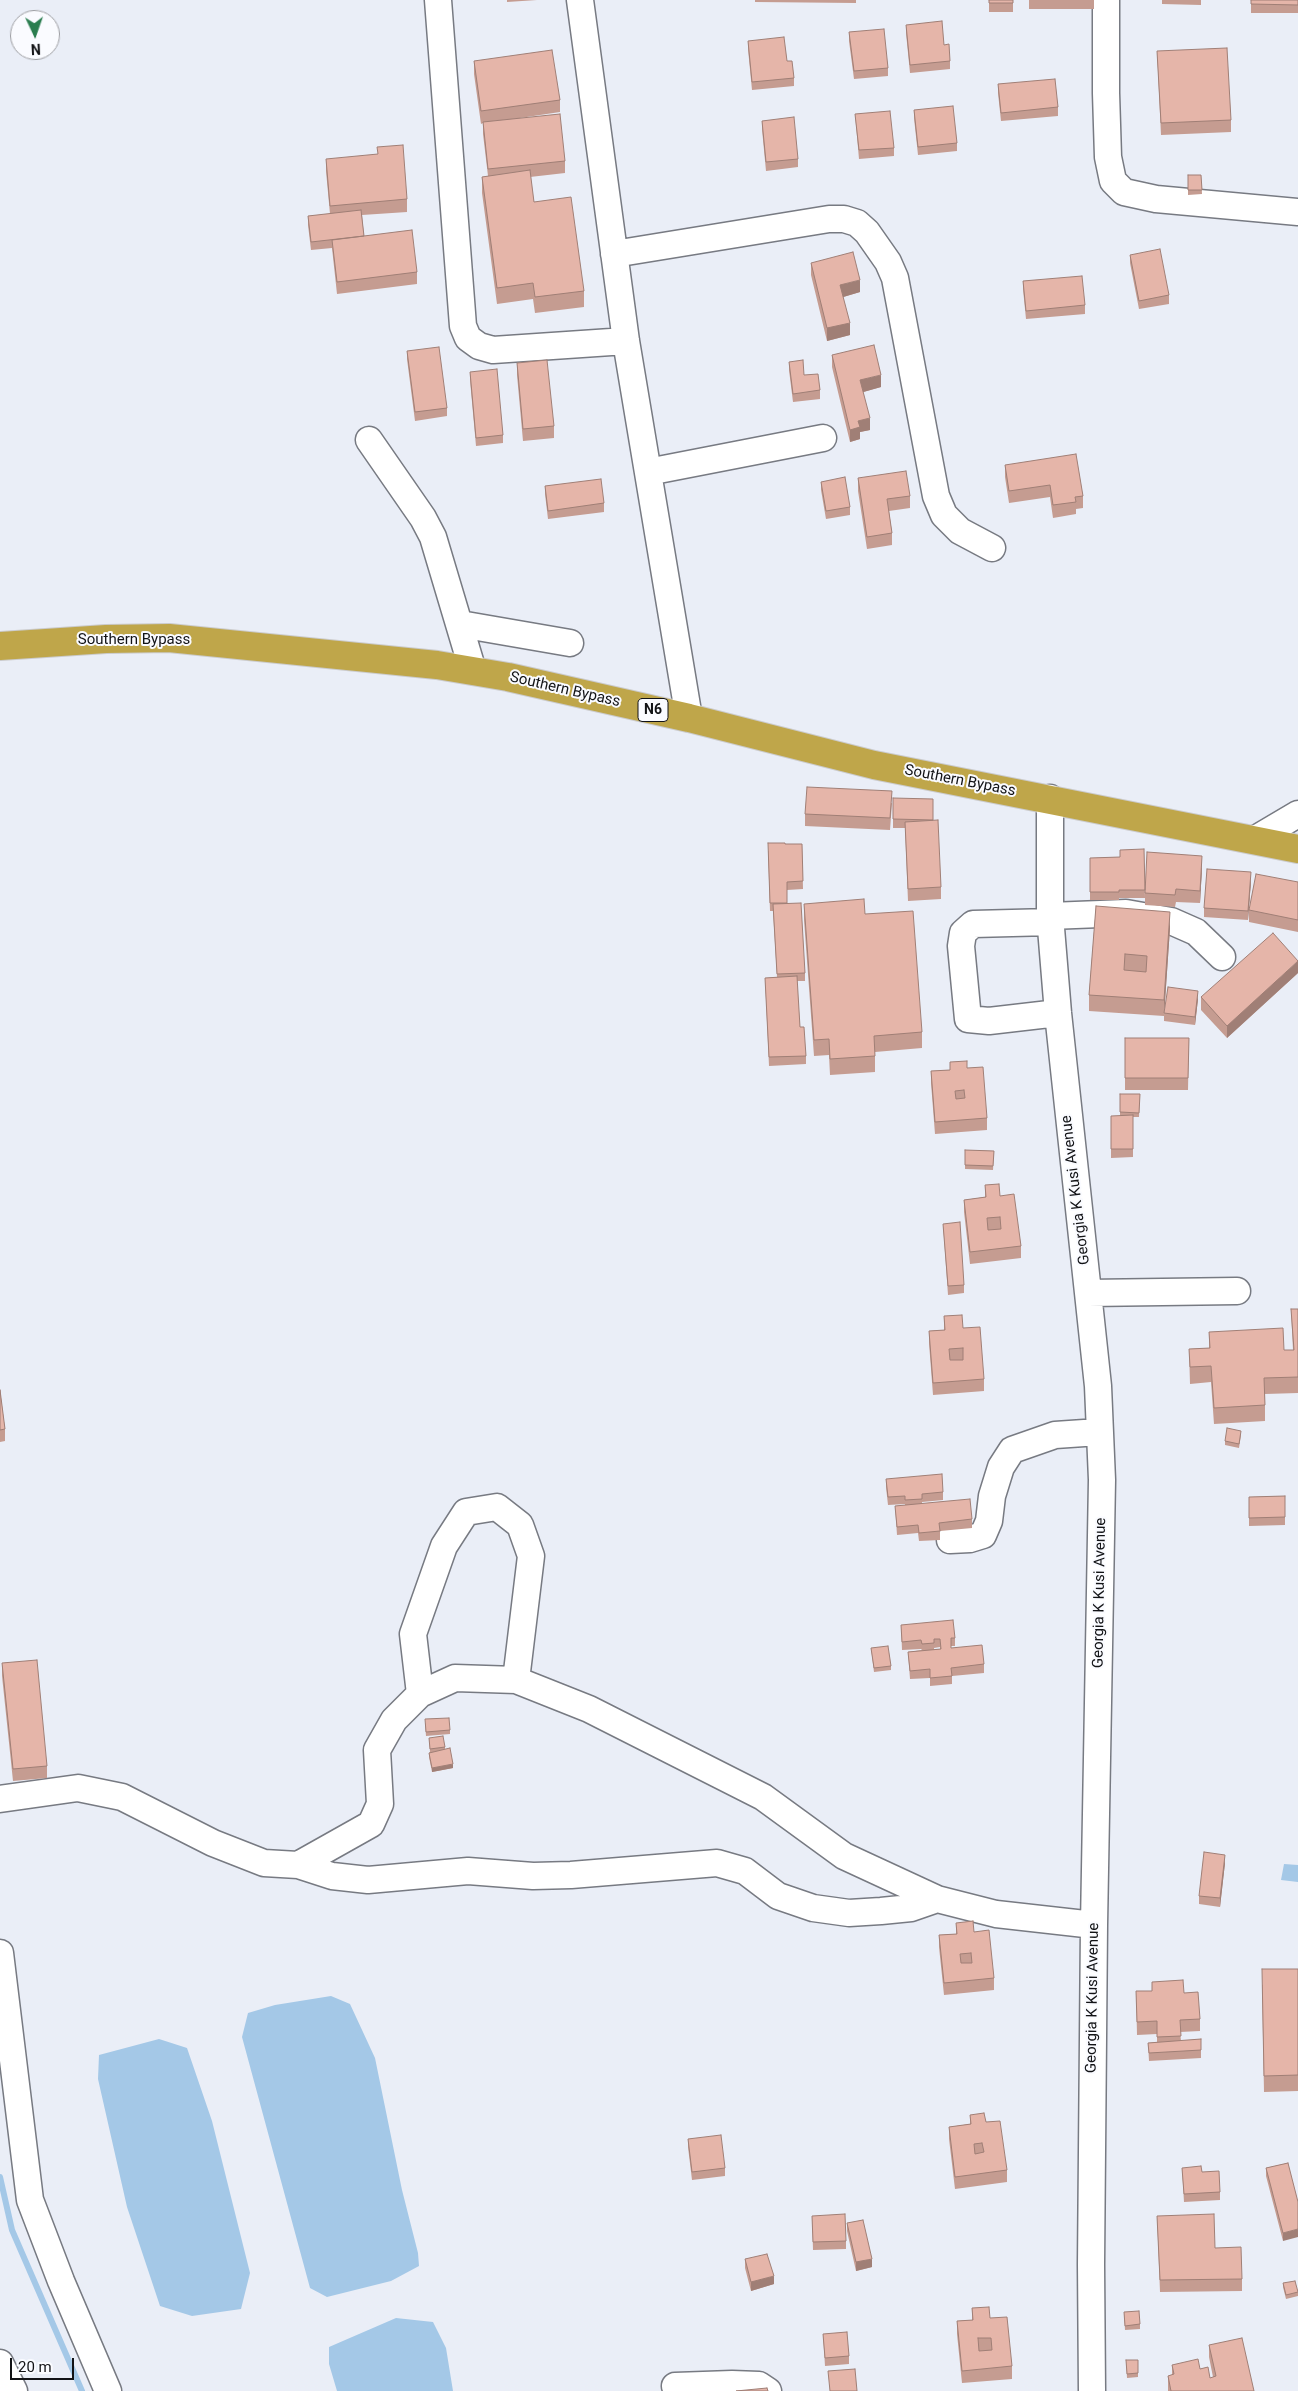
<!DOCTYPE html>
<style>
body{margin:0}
#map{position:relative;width:1298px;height:2391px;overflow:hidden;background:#eaeef7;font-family:Roboto,sans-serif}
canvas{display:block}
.north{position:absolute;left:10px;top:10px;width:50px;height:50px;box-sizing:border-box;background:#fafbff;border:1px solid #9d9ea2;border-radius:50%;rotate:177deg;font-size:14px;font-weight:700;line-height:20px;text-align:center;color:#121316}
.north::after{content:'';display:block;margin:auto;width:18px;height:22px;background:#2a7d4f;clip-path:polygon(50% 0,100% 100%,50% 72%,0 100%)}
.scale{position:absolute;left:10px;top:2358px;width:64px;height:22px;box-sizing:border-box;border:2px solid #121316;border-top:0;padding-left:6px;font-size:15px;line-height:18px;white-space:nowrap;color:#121316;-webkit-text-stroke:4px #fafbff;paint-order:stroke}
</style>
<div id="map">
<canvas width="1298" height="2391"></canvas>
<div class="north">N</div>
<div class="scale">20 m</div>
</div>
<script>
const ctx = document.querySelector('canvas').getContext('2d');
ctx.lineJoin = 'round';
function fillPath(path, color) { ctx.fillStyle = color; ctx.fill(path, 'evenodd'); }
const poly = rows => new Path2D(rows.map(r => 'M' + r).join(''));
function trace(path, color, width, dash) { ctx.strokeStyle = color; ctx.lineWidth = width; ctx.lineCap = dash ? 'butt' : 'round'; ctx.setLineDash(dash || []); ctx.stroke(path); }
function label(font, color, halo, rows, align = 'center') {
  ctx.font = font + ' Roboto,sans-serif'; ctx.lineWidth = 4; ctx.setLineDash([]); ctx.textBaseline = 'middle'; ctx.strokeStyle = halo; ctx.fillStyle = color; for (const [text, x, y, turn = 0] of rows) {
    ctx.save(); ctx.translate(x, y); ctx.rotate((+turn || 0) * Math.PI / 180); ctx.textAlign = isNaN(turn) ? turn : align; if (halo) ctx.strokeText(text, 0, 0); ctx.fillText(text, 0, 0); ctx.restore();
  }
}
fillPath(poly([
 [1284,1864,1298,1865,1298,1882,1281,1880],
 [331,1996,350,2004,375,2058,402,2190,418,2253,419,2266,391,2281,327,2297,310,2288,242,2037,248,2013,275,2005],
 [159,2039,187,2048,212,2121,250,2273,241,2309,192,2316,160,2306,127,2207,98,2079,99,2055],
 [396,2318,433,2322,446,2348,453,2391,337,2391,329,2364,329,2347]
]), '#a4c8e7');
trace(poly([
 [0,2177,12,2230,82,2391]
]), '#a4c8e7', 6);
const minor = poly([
 [438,0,463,326,468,338,479,346,493,350,626,341],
 [580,0,626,341,689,718],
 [1106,0,1106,93,1108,157,1113,181,1124,192,1156,199,1298,212],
 [614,254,829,219,844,219,857,223,867,232,888,262,895,278,936,496,944,515,960,531,992,548],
 [369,440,423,518,433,537,473,671],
 [648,472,823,438],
 [460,624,570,643],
 [1050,798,1050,916,1058,1013,1098,1386,1102,1480,1094,1925,1091,2264,1092,2391],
 [1254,840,1298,814],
 [1050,916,1126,913,1171,921,1196,932,1222,957],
 [1051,922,973,924,963,933,961,946,968,1019,989,1021,1058,1013],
 [1088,1293,1237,1291],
 [950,1540,970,1539,983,1535,989,1521,992,1496,1001,1467,1012,1450,1055,1435,1099,1432],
 [420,1694,413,1634,444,1546,466,1512,497,1507,520,1525,531,1556,516,1680],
 [0,1799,78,1788,122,1797,213,1843,264,1863,298,1865,332,1876,368,1880,468,1871,533,1876,571,1875,717,1863,745,1871,778,1896,813,1908,849,1913,881,1911,911,1908,937,1899],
 [298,1865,371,1824,380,1804,377,1750,394,1720,420,1694,455,1678,516,1680,589,1709,763,1797,844,1856,937,1899,996,1914,1094,1925],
 [0,1953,30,2200,61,2281,108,2391],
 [0,2363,14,2391],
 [675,2386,732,2384,759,2385,768,2391]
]);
const highway = poly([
 [0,646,106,639,169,638,437,665,508,677,689,718,874,765,1298,849]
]);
trace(minor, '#777a82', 29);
trace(highway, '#cbcbcc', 30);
trace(minor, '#fff', 26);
trace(highway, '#bfa64a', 28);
fillPath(poly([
 [507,0,537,0,507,2],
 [755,0,856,0,856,3,755,2],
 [989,0,1013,0,1013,12,989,12],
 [1029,0,1094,0,1094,9,1029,9],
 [1162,0,1201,0,1201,5,1162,4],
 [1251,0,1298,0,1298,13,1251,13],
 [906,25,944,45,950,61,950,69,910,73,906,33],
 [849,32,888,68,888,76,854,79,849,41],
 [748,41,794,78,794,86,752,90,748,49],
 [1157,51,1231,120,1231,132,1161,135],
 [474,61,560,100,560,112,520,118,565,161,565,173,530,177,534,202,584,291,584,307,535,313,533,299,497,304,482,193,482,177,488,176,483,134,483,123,481,124,474,74],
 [998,84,1058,107,1058,116,1001,121,998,93],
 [914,110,957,143,957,151,918,155,914,118],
 [855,114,894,148,894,156,859,159],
 [762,121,798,159,798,167,766,171,762,129],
 [326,159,407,199,407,212,362,215,364,236,417,272,417,284,337,294,332,248,311,250,308,225,308,216,330,214,326,171],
 [1188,175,1201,175,1202,194,1188,195],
 [1130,255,1169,295,1169,304,1139,309,1130,263],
 [811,263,860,292,843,297,850,335,827,341,811,275],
 [1023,281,1085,305,1085,314,1026,319,1023,289],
 [407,351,447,408,447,416,415,421,407,359],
 [832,355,881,387,863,392,870,430,860,432,860,439,850,442,832,367],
 [789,362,820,390,820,399,793,402,789,370],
 [517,363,554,426,554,438,523,441,517,375],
 [470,372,503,435,503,443,476,446,470,380],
 [1005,465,1083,496,1083,508,1076,509,1076,514,1053,518,1050,497,1009,503,1005,477],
 [858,478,910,496,910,508,889,511,892,533,892,545,867,549,858,491],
 [821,482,850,507,850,515,826,519,821,490],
 [545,486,604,503,604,512,548,519,545,494],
 [893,798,933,820,941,887,941,899,908,901,905,828,893,828],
 [892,803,890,830,805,826,805,814],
 [785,844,802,844,803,889,787,890,787,904,805,973,805,981,797,981,800,1027,806,1056,806,1064,769,1066,765,978,777,977,773,911,770,911,768,851],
 [1144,849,1145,898,1119,898,1119,900,1090,900,1090,858,1120,857],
 [1202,868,1200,903,1176,902,1175,907,1145,905,1145,893],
 [1251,881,1248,920,1204,917,1204,908],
 [1298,882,1298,932,1249,922,1249,910],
 [804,904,865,914,922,1032,922,1048,875,1052,875,1072,830,1075,829,1055,814,1056,804,920],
 [1096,906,1170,928,1164,1016,1089,1011,1089,995],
 [1298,973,1227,1038,1201,1010,1201,997],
 [1198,999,1195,1025,1164,1021,1164,1013],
 [1125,1038,1189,1038,1188,1090,1125,1090],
 [950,1062,967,1068,987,1118,987,1130,935,1134,931,1083,931,1071,950,1070],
 [1120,1094,1140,1094,1139,1117,1133,1117,1133,1157,1111,1158,1111,1116,1120,1116],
 [965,1150,994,1151,993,1170,965,1169],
 [985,1185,1000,1196,1021,1246,1021,1258,970,1264,964,1212,964,1200,985,1197],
 [943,1224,964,1285,964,1293,948,1295],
 [1291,1309,1298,1309,1298,1393,1265,1394,1265,1421,1214,1424,1211,1382,1190,1384,1189,1349,1209,1348,1209,1332,1284,1350,1293,1350],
 [944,1316,984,1379,984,1391,933,1395,929,1343,929,1331,944,1330],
 [0,1390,5,1429,5,1441,0,1442],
 [1241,1435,1239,1448,1225,1445,1225,1441],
 [886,1479,943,1492,943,1500,922,1502,922,1503,972,1519,972,1528,940,1531,940,1540,919,1541,918,1533,897,1535,895,1506,905,1505,905,1504,888,1505,886,1487],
 [1285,1496,1285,1525,1249,1526,1249,1497],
 [901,1625,955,1638,955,1646,951,1646,951,1648,984,1664,984,1673,952,1676,952,1684,930,1686,930,1678,910,1679,908,1652,922,1650,921,1649,902,1650],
 [940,1647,940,1649,934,1649,934,1648],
 [871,1648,891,1666,891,1670,874,1672],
 [2,1663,47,1766,47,1778,13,1781,2,1676],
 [425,1723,450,1730,450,1734,426,1736],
 [429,1738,445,1747,445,1749,453,1768,432,1772,429,1757,429,1753,430,1752],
 [1225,1863,1220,1907,1199,1904,1199,1896],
 [956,1923,974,1932,994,1978,994,1990,944,1995,939,1947,939,1935,956,1934],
 [1298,1969,1298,2091,1264,2092,1262,1985],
 [1152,1982,1184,1993,1200,2019,1200,2031,1180,2032,1181,2041,1201,2039,1201,2058,1149,2061,1148,2043,1157,2042,1157,2034,1137,2035,1136,1991,1152,1991],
 [970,2115,986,2122,1007,2170,1007,2182,955,2189,949,2139,949,2127,970,2124],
 [688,2139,725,2168,725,2176,692,2180,688,2147],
 [1288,2163,1283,2241,1266,2176,1266,2168],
 [1182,2168,1202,2172,1220,2192,1220,2200,1184,2202],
 [812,2216,846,2241,846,2249,813,2250],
 [1157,2216,1215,2248,1242,2279,1242,2291,1160,2292],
 [847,2223,872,2267,856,2271,847,2231],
 [745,2259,774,2284,751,2291,745,2268],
 [1283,2283,1298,2292,1298,2296,1286,2299,1283,2287],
 [972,2308,990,2318,1012,2366,1012,2379,962,2383,957,2334,957,2321,972,2320],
 [1124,2312,1140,2324,1140,2329,1125,2330],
 [823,2334,849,2356,849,2364,825,2366],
 [1209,2345,1254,2391,1168,2391,1168,2376,1172,2375,1172,2365,1200,2369,1210,2378,1213,2377,1209,2357],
 [1126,2360,1138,2360,1138,2377,1127,2378]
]), '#c59c91');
fillPath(poly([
 [860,280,860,292,840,298,840,285],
 [850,323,850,335,827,341,827,328],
 [881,375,881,387,860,393,860,380],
 [870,418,870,430,860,432,860,439,850,442,850,430,858,421],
 [1202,856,1202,868,1200,903,1200,891],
 [1251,872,1251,881,1248,920,1248,911],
 [1170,912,1170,928,1164,1016,1164,1000],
 [1298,961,1298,973,1227,1038,1227,1026],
 [1198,991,1198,999,1195,1025,1195,1017],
 [453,1764,453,1768,432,1772,432,1768],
 [1225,1855,1225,1863,1220,1907,1220,1898],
 [1298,2229,1298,2237,1283,2241,1283,2233],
 [872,2259,872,2267,856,2271,856,2262],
 [774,2276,774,2284,751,2291,751,2282]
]), '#a07f76');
const building = poly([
 [989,0,1013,0,1013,3,989,3,989,0],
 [1251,0,1298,0,1298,5,1251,4,1251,0],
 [942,21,944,45,949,44,950,61,910,65,906,25,942,21],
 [884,29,888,68,854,71,849,32,884,29],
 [784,37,787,61,792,61,794,78,752,82,748,41,784,37],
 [1227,48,1231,120,1161,123,1157,51,1227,48],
 [552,50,560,100,481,111,474,61,552,50],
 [1055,79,1058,107,1001,113,998,84,1055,79],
 [953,106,957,143,918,147,914,110,953,106],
 [890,111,894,148,859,150,855,114,890,111],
 [560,114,565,161,488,169,483,122,560,114],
 [794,117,798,159,766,162,762,121,794,117],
 [403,145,407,199,330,206,326,159,378,154,377,147,403,145],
 [530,170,534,202,571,197,584,291,535,297,533,283,497,288,482,177,530,170],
 [1188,175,1201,175,1202,190,1188,190,1188,175],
 [361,210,364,236,311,242,308,216,361,210],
 [412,230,417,272,337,282,332,240,412,230],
 [1160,249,1169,295,1139,301,1130,255,1160,249],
 [853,252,860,280,840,285,850,323,827,328,811,263,853,252],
 [1082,276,1085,305,1026,311,1023,281,1082,276],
 [874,345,881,375,860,380,870,418,858,421,860,427,850,430,832,355,874,345],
 [439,347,447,408,415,412,407,351,439,347],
 [547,360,554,426,523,429,517,363,547,360],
 [803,360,804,375,818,374,820,390,793,394,789,362,803,360],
 [497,369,503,435,476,438,470,372,497,369],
 [1076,454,1083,496,1075,497,1076,502,1053,505,1050,485,1009,491,1005,465,1076,454],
 [906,471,910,496,887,499,892,533,867,537,858,478,906,471],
 [845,477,850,507,826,511,821,482,845,477],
 [601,479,604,503,548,511,545,486,601,479],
 [807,787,892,791,890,818,805,814,807,787],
 [893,798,933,799,933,820,893,819,893,798],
 [938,820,941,887,908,889,905,822,938,820],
 [768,843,785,843,785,844,802,844,803,881,787,882,787,903,770,903,768,843],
 [1144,849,1145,890,1119,890,1119,892,1090,892,1090,858,1120,857,1120,850,1144,849],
 [1147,852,1202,856,1200,891,1176,889,1175,895,1145,893,1147,852],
 [1207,869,1251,872,1248,911,1204,908,1207,869],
 [1256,874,1298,882,1298,920,1249,910,1256,874],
 [864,899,865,914,913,911,922,1032,874,1036,875,1056,830,1059,829,1039,814,1040,804,904,864,899],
 [801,903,805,973,777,974,773,904,801,903],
 [1096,906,1170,912,1164,1000,1089,995,1096,906],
 [1125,954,1147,956,1146,972,1124,970,1125,954],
 [1273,933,1298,961,1227,1026,1201,997,1273,933],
 [797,976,800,1027,804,1027,806,1056,769,1057,765,978,797,976],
 [1168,987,1198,991,1195,1017,1164,1013,1168,987],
 [1125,1038,1189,1038,1188,1078,1125,1078,1125,1038],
 [967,1061,967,1068,983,1067,987,1118,935,1122,931,1071,950,1070,950,1062,967,1061],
 [964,1090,965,1098,956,1099,955,1091,964,1090],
 [1120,1094,1140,1094,1139,1113,1120,1112,1120,1094],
 [1133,1115,1133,1149,1111,1149,1111,1116,1133,1115],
 [965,1150,994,1151,993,1166,965,1165,965,1150],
 [999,1184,1000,1196,1014,1194,1021,1246,970,1252,964,1200,986,1197,985,1185,999,1184],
 [1000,1217,1001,1229,988,1230,987,1218,1000,1217],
 [960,1222,964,1285,948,1286,943,1224,960,1222],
 [1291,1309,1298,1309,1298,1377,1264,1378,1265,1405,1214,1408,1211,1366,1190,1367,1189,1349,1210,1348,1209,1332,1283,1328,1284,1350,1294,1350,1291,1309],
 [962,1315,963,1328,980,1327,984,1379,933,1383,929,1331,945,1330,944,1316,962,1315],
 [963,1348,963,1360,950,1360,949,1349,963,1348],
 [0,1390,5,1429,0,1430,0,1390],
 [1227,1428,1241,1431,1239,1444,1225,1441,1227,1428],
 [942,1474,943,1492,922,1494,922,1499,905,1500,905,1496,888,1497,886,1479,942,1474],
 [1285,1496,1285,1517,1249,1518,1249,1497,1285,1496],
 [970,1499,972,1519,939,1523,940,1531,919,1533,918,1525,897,1527,895,1506,970,1499],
 [953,1620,955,1638,951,1638,951,1648,982,1645,984,1664,951,1668,952,1676,930,1678,930,1669,910,1671,908,1652,941,1649,940,1639,934,1639,934,1643,922,1644,921,1640,902,1642,901,1625,953,1620],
 [888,1646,891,1666,874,1668,871,1648,888,1646],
 [37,1660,47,1766,13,1769,2,1663,37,1660],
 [449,1718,450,1730,426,1732,425,1719,449,1718],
 [443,1736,445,1747,430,1749,429,1738,443,1736],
 [450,1748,453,1764,432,1768,429,1753,450,1748],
 [1204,1852,1225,1855,1220,1898,1199,1896,1204,1852],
 [973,1921,974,1932,989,1930,994,1978,944,1983,939,1935,957,1934,956,1923,973,1921],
 [971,1953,972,1963,961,1963,960,1954,971,1953],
 [1262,1969,1298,1969,1298,2075,1264,2076,1262,1969],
 [1183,1980,1184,1993,1198,1992,1200,2019,1180,2020,1181,2036,1157,2037,1157,2021,1137,2022,1136,1991,1152,1991,1152,1982,1183,1980],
 [1201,2039,1201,2050,1149,2053,1148,2043,1201,2039],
 [984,2113,986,2122,1000,2121,1007,2170,955,2177,949,2127,971,2124,970,2115,984,2113],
 [982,2143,984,2152,975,2154,974,2144,982,2143],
 [721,2135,725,2168,692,2172,688,2139,721,2135],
 [1288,2163,1298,2202,1298,2229,1283,2233,1266,2168,1288,2163],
 [1201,2166,1202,2172,1219,2171,1220,2192,1184,2194,1182,2168,1201,2166],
 [845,2214,846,2241,813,2242,812,2216,845,2214],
 [1214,2214,1215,2248,1241,2247,1242,2279,1160,2280,1157,2216,1214,2214],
 [863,2220,872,2259,856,2262,847,2223,863,2220],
 [767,2254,774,2276,751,2282,745,2259,767,2254],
 [1295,2281,1298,2292,1286,2295,1283,2283,1295,2281],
 [989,2307,990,2318,1007,2317,1012,2366,962,2371,957,2321,973,2320,972,2308,989,2307],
 [978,2338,991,2338,992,2350,979,2351,978,2338],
 [1139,2311,1140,2324,1125,2326,1124,2312,1139,2311],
 [847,2332,849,2356,825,2358,823,2334,847,2332],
 [1242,2338,1254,2391,1171,2391,1168,2376,1174,2374,1172,2365,1198,2359,1200,2369,1208,2367,1210,2378,1216,2376,1209,2345,1242,2338],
 [1126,2360,1138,2360,1138,2373,1127,2374,1126,2360],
 [855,2369,857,2391,830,2391,828,2371,855,2369],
 [767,2388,768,2391,736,2391,767,2388]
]);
fillPath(building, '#e5b5a9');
trace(building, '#a07f76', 1);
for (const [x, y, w] of [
 [653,710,30]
]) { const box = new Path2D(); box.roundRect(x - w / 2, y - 11.5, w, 23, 4); ctx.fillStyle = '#fafbff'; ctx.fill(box); trace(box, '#121316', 1); }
label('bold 14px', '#121316', null, [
 ["N6",653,710]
]);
label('15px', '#121316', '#fafbff', [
 ["Southern Bypass",134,640],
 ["Southern Bypass",565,690,13],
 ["Southern Bypass",960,781,11],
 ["Georgia K Kusi Avenue",1076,1190,-97],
 ["Georgia K Kusi Avenue",1100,1593,-89],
 ["Georgia K Kusi Avenue",1093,1998,-89]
]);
</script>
